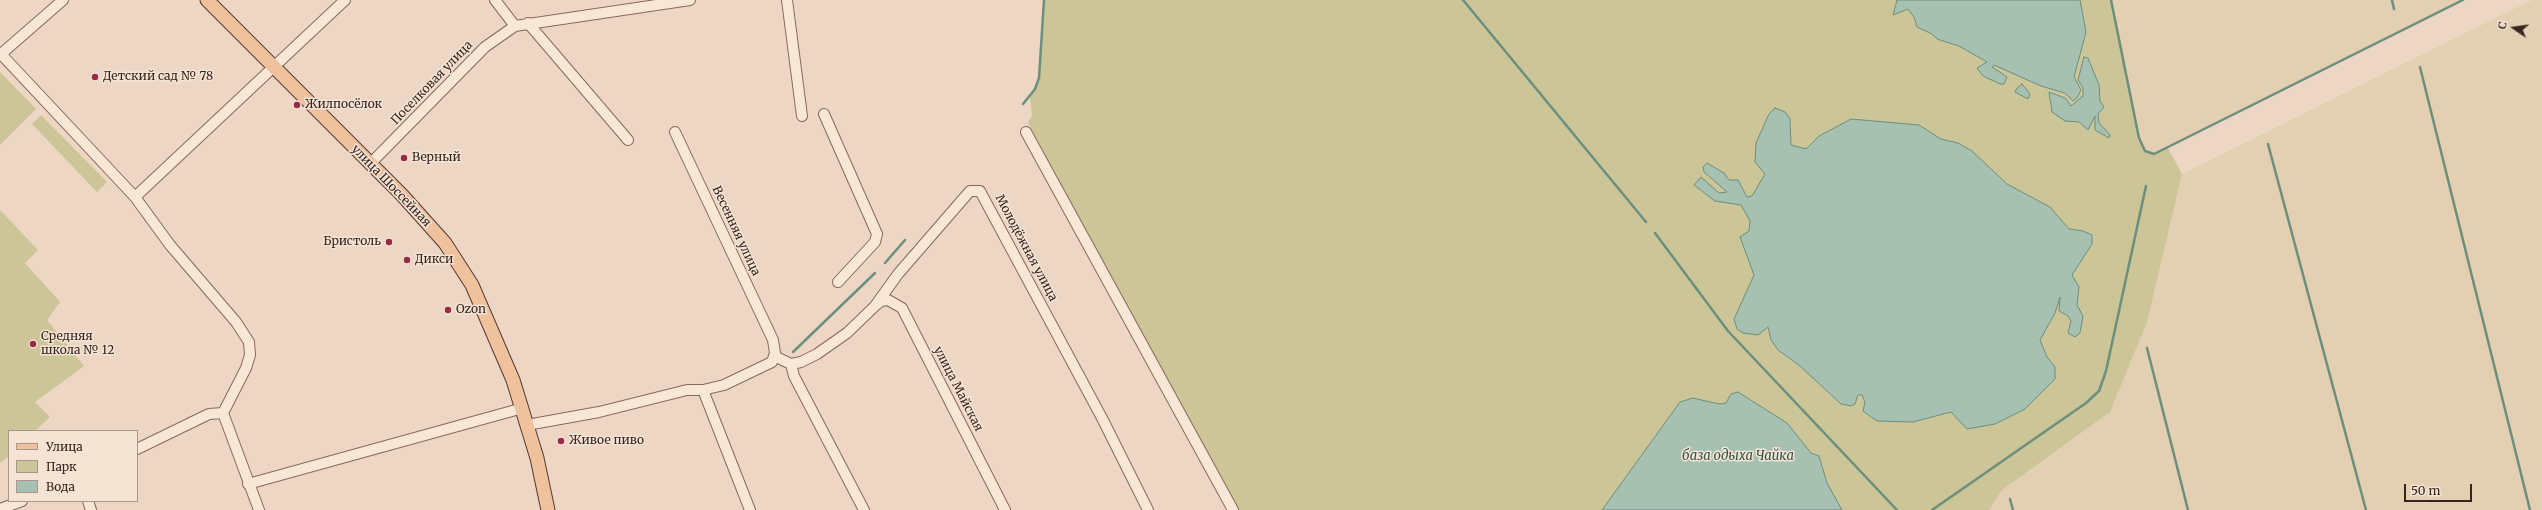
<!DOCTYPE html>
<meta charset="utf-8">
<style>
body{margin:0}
#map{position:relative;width:2542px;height:510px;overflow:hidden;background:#edd7c4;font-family:Merriweather,serif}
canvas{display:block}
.legend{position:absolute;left:8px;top:430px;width:130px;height:72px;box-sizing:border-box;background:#f5e3d4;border:1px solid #a9978c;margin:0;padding:5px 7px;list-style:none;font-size:12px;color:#38251f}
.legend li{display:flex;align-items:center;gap:8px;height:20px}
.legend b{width:20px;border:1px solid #a9978c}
.north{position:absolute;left:2494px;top:8px;width:40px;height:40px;-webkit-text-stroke:3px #f5e3d4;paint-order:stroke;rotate:283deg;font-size:11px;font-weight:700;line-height:16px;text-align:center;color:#38251f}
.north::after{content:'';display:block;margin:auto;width:14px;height:18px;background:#38251f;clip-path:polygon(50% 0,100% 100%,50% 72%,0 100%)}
.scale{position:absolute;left:2404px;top:484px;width:68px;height:18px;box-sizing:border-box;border:2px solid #38251f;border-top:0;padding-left:5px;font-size:12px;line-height:14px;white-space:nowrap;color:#38251f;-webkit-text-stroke:3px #f5e3d4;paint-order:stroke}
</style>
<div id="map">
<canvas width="2542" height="510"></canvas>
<ul class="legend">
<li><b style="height:5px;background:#efc29d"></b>Улица</li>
<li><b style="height:11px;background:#cbc598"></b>Парк</li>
<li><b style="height:11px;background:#a6c0b2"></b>Вода</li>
</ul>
<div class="north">С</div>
<div class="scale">50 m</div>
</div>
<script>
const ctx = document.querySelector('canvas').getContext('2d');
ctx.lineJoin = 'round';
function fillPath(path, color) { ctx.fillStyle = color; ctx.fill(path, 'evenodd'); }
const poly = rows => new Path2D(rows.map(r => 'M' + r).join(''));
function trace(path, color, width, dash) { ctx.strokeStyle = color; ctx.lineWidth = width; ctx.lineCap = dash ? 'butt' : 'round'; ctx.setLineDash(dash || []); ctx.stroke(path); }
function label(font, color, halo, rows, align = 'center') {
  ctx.font = font + ' Merriweather,serif'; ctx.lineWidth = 3; ctx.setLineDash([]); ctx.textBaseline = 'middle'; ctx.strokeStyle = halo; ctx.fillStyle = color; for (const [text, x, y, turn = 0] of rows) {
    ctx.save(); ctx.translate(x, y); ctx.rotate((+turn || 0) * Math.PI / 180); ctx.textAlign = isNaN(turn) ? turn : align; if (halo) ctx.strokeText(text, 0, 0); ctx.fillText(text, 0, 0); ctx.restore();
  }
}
fillPath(poly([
 [2111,0,2463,0,2154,154,2145,151,2139,138],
 [2532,0,2542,0,2542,510,1989,510,2002,490,2110,412,2147,322,2182,174]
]), '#e3cfb2');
fillPath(poly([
 [1044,0,2111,0,2140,143,2145,151,2152,154,2168,148,2182,174,2147,322,2110,412,2002,490,1989,510,1233,510,1028,123,1032,115,1030,97,1039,78],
 [0,72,36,109,0,145],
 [41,115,107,182,97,192,32,124],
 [0,210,38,250,25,263,60,302,47,320,84,366,35,402,50,417,35,431,9,431,9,456,0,463]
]), '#cbc598');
const water = poly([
 [1897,0,2080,0,2086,32,2074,77,2081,90,2077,98,2073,101,2065,93,2041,86,1994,65,1992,67,2007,77,2004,84,2000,84,1983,76,1977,68,1987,62,1959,46,1937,39,1932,34,1917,27,1914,17,1908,9,1893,15,1897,0],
 [2084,57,2088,58,2099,85,2100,101,2104,107,2098,114,2099,123,2110,135,2109,138,2095,130,2095,116,2088,130,2079,122,2065,121,2052,112,2049,92,2065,98,2071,106,2083,96,2083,88,2078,80,2084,57],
 [2022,84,2030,94,2028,99,2015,92,2017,88,2022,84],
 [1775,108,1785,112,1790,119,1791,145,1806,149,1819,136,1851,119,1919,125,1941,139,1958,143,1972,151,2007,184,2050,207,2069,229,2083,231,2092,235,2092,244,2072,275,2079,287,2077,305,2083,316,2080,333,2075,337,2068,333,2071,321,2068,316,2059,311,2060,297,2055,313,2040,340,2047,357,2055,367,2055,379,2025,409,1995,424,1967,429,1951,412,1913,422,1877,421,1863,411,1865,402,1862,395,1858,395,1855,404,1851,406,1841,404,1800,366,1778,350,1771,340,1768,327,1758,335,1743,333,1737,329,1734,319,1754,275,1740,237,1749,231,1750,221,1741,205,1715,201,1694,185,1701,177,1719,193,1727,192,1704,172,1703,167,1707,163,1724,173,1729,180,1738,180,1747,197,1752,196,1765,174,1755,162,1756,143,1769,114,1775,108],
 [1738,392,1787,423,1811,453,1819,456,1827,483,1842,510,1602,510,1680,402,1693,398,1719,404,1726,403,1731,394,1738,392]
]);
fillPath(water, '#a6c0b2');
trace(water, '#6d8f7e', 1);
trace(poly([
 [1463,0,1646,222],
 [2111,0,2139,138,2145,151,2154,154,2463,0],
 [2392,0,2394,9],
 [2420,67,2530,510],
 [1023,104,1035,89,1039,78,1044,0],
 [2268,144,2366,510],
 [1655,233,1728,331,1897,510],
 [885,263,905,240],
 [2147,348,2188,510],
 [793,352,875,273],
 [2010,499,2013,510],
 [1932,510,2086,403,2099,391,2106,371,2146,186]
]), '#6d8f7e', 2.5);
const minor = poly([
 [495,0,515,26],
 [787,0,802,116],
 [528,23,628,140],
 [1,54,135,197,345,0],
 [0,55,63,0],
 [824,114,877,234,875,242,838,282],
 [1026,132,1233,510],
 [371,163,485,47,515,26,690,0],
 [135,197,170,245,236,322,249,342,250,355,246,368,223,413],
 [876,305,881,301,888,300,902,308,1005,510],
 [774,356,791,364,794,376,864,510],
 [791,364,801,362,817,354,847,333,875,306,898,274,970,191,980,191,1103,420,1148,510],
 [703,390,750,510],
 [223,413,259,510],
 [527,425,599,412,687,390,703,390,724,385,772,362,775,353,773,340,675,132],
 [137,449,209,414,223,413],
 [248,484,523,408],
 [88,501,91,510],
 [0,509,22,501]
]);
const major = poly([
 [207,0,402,195,445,243,472,285,513,380,537,458,548,510]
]);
trace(minor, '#88685b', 12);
trace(major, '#55382f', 15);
trace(minor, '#f8e6d7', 10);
trace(major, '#efc29d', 13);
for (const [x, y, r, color] of [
 [95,77,4,"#952c47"],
 [297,105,4,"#952c47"],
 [404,158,4,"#952c47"],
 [389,242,4,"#952c47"],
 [407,260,4,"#952c47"],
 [448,310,4,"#952c47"],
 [33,344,4,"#952c47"],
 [561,441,4,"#952c47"]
]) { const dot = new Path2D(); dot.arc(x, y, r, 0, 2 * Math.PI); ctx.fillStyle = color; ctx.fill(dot); trace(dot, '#f5e3d4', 1.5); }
label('12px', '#38251f', '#f5e3d4', [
 ["Детский сад № 78",103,77],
 ["Жилпосёлок",305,105],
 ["Верный",412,158],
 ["Бристоль",381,242,"right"],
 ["Дикси",415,260],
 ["Ozon",456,310],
 ["Средняя",41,337],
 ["школа № 12",41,351],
 ["Живое пиво",569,441]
], 'left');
label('12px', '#38251f', '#f5e3d4', [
 ["Поселковая улица",432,83,-46],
 ["улица Шоссейная",391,186,46],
 ["Весенняя улица",736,231,65],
 ["Молодёжная улица",1026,248,62],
 ["улица Майская",958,389,63]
]);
label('italic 13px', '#2e574b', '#f5e3d4', [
 ["база одыха Чайка",1738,456]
]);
</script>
